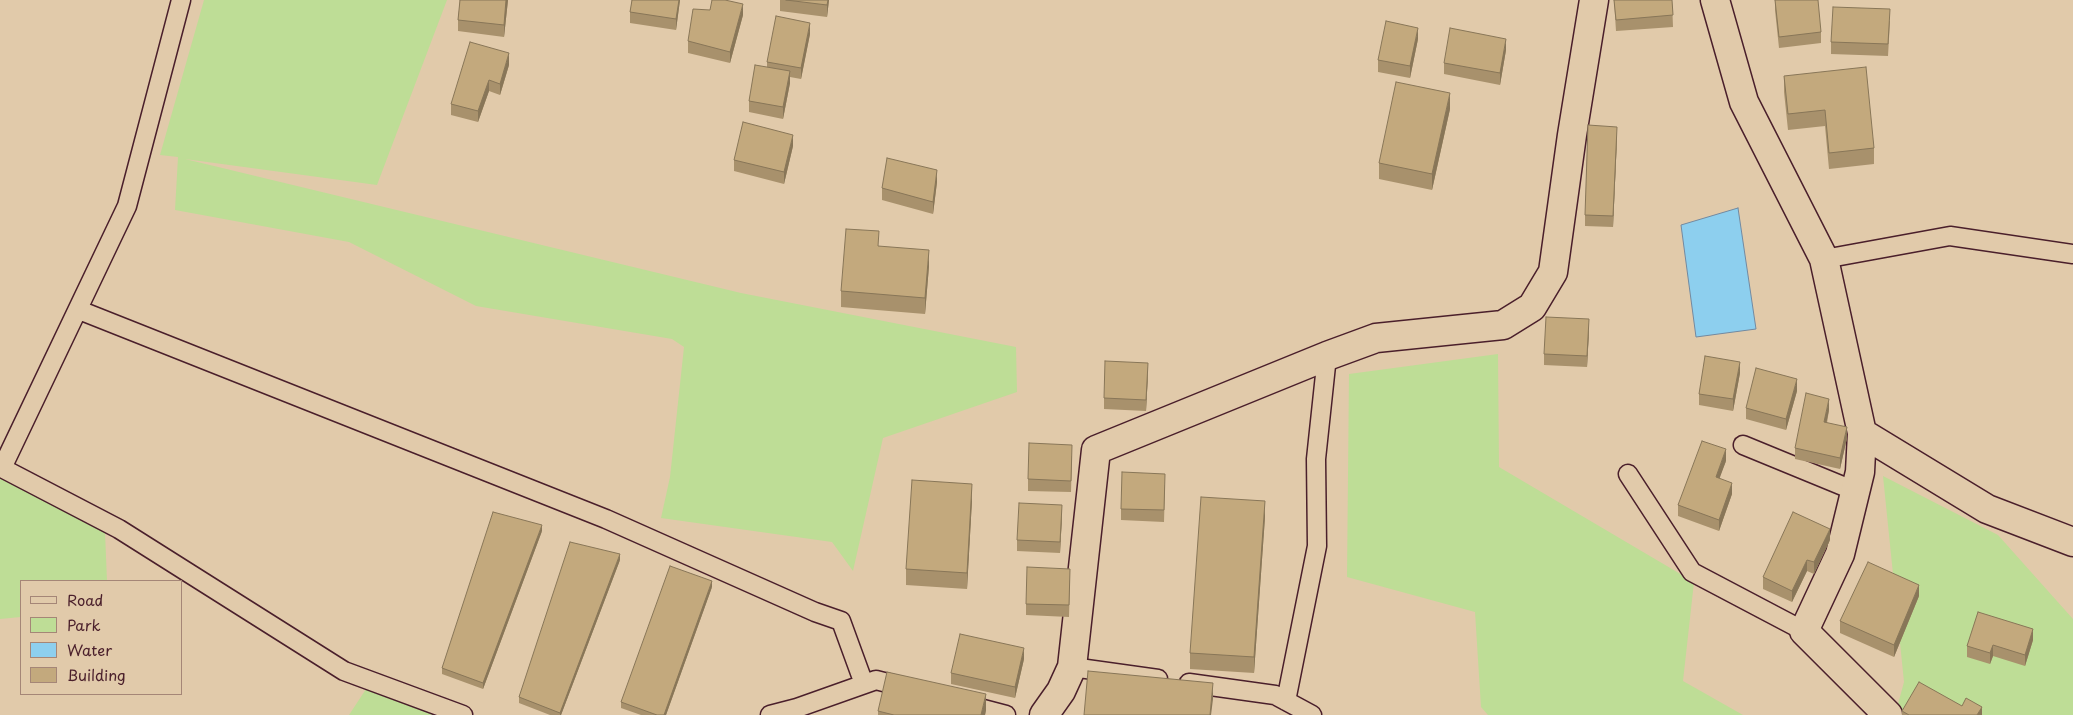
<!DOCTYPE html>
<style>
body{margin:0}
#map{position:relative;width:2073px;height:715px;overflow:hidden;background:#e1caaa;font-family:"Playpen Sans",sans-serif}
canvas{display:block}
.legend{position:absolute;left:20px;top:580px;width:162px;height:115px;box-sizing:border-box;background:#e1caaa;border:1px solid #a58677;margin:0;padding:6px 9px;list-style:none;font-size:15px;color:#4a1f2b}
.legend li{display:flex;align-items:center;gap:10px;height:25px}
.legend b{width:25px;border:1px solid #a58677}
</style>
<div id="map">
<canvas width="2073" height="715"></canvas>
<ul class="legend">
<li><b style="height:6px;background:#e1caaa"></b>Road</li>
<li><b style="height:14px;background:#bedd96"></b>Park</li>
<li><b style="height:14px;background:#8dcfee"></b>Water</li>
<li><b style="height:14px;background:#c3a97d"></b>Building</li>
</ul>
</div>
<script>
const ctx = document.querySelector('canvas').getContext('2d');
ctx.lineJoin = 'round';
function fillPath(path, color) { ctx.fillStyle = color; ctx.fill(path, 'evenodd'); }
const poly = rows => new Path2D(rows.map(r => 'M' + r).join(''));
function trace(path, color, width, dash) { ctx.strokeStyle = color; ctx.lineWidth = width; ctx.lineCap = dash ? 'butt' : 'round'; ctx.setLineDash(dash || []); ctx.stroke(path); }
fillPath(poly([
 [204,0,447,0,377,185,185,159,741,293,1016,347,1017,392,883,438,853,571,832,542,661,518,670,477,684,347,672,339,476,306,349,242,175,210,178,157,160,155],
 [1498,354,1499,467,1694,582,1683,681,1743,715,1488,715,1481,707,1475,612,1347,577,1349,374],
 [0,462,105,532,107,581,21,581,21,617,0,619],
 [1883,476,1998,535,2073,619,2073,715,1895,715,1904,682],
 [368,686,453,715,349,715]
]), '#bedd96');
const water = poly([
 [1738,208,1756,329,1696,337,1681,225,1738,208]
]);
fillPath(water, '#8dcfee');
trace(water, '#7289a0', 1);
const lane = poly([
 [1824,259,1950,236,2073,254],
 [79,310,606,519,815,612,841,621,864,684],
 [1743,445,1855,491],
 [0,467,119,529,344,671,463,715],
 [2,468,127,206,181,0],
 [1628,474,1692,572,1804,631],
 [1072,667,1158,679],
 [1189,683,1275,695,1312,715],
 [1286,701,1317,546,1316,459,1327,356],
 [964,704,1006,715],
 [770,715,797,708,876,680,907,688]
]);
const street = poly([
 [1715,0,1744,102,1824,259,1862,433,1860,472,1840,554,1804,631,1888,715],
 [1862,433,1987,509,2073,542],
 [1044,715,1061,691,1072,667,1096,450,1327,356,1376,338,1503,325,1532,307,1553,272,1572,135,1594,0]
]);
trace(lane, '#4a1f2b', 21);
trace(street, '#4a1f2b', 31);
trace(lane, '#e1caaa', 18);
trace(street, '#e1caaa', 28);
fillPath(poly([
 [460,0,508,0,504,37,458,31,458,20],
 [632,0,680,0,676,30,630,23,630,12],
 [780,0,829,0,827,17,780,11],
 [1614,0,1672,0,1673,27,1616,31],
 [1775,0,1821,32,1821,43,1779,48,1775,10],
 [743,15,730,63,688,53,688,41],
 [1890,21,1888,56,1831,54,1831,42],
 [810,34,801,79,790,77,790,83,783,119,749,112,749,101,767,67,767,62],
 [1418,39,1410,78,1378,72,1378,60],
 [1506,50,1500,85,1444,74,1444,63],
 [509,65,500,95,489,91,478,122,451,115,451,104],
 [1784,76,1874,148,1874,164,1829,169,1825,126,1788,130,1784,92],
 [1450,109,1432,190,1379,179,1379,163],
 [1617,138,1613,227,1585,226,1585,215],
 [793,146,784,184,734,171,734,160],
 [937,182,933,214,882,200,882,188],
 [879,246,929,266,925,314,841,307,841,291],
 [1589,331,1587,367,1544,365,1544,354],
 [1740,373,1733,411,1699,405,1699,394],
 [1148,374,1146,411,1104,409,1104,398],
 [1797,391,1786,430,1746,419,1746,408],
 [1829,410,1827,423,1847,438,1840,469,1795,459,1795,448],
 [1072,456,1071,492,1028,491,1028,479],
 [1726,461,1719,478,1732,494,1719,531,1678,516,1678,505],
 [1165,485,1164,522,1121,520,1121,509],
 [972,500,967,589,906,585,906,569],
 [1062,516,1060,553,1017,551,1017,540],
 [1265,517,1254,673,1190,669,1190,653],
 [542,531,483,689,442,674,442,668],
 [1830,540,1814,574,1807,571,1792,602,1763,589,1763,577],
 [620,560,561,715,550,715,519,703,519,697],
 [1070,580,1069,617,1026,615,1026,604],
 [712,587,666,715,641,715,621,708,621,702],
 [1919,596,1894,657,1840,633,1840,621],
 [2033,640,2025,666,1993,656,1990,664,1967,657,1967,646],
 [1024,659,1015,698,951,684,951,673],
 [1962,706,1982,715,1902,715,1902,711],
 [986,710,985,715,878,715,878,711]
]), '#a8916c');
fillPath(poly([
 [506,0,508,0,504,37,504,25],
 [679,0,680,0,676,30,676,19],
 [828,0,829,0,827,17,827,5],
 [743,4,743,15,730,63,730,52],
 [810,23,810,34,801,79,801,68],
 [1418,28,1418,39,1410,78,1410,66],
 [1506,39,1506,50,1500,85,1500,73],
 [509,53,509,65,500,95,500,84],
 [790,71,790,83,783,119,783,107],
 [489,80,489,91,478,122,478,111],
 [1450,93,1450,109,1432,190,1432,174],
 [1617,127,1617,138,1613,227,1613,216],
 [793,135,793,146,784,184,784,172],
 [937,170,937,182,933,214,933,202],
 [929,250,929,266,925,314,925,298],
 [1589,319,1589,331,1587,367,1587,356],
 [1740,362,1740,373,1733,411,1733,399],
 [1148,363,1148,374,1146,411,1146,400],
 [1797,379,1797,391,1786,430,1786,419],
 [1829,399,1829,410,1824,434,1824,422],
 [1847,427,1847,438,1840,469,1840,458],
 [1726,449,1726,461,1716,488,1716,477],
 [1732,483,1732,494,1719,531,1719,520],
 [972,484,972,500,967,589,967,573],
 [1265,501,1265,517,1254,673,1254,657],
 [1062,505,1062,516,1060,553,1060,542],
 [542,525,542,531,483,689,483,683],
 [1830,529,1830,540,1814,574,1814,562],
 [620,554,620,560,561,715,560,715,560,713],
 [1807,560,1807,571,1792,602,1792,591],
 [712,581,712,587,666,715,664,715],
 [1919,585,1919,596,1894,657,1894,645],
 [2033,629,2033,640,2025,666,2025,655],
 [1993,645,1993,656,1990,664,1990,653],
 [1024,648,1024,659,1015,698,1015,687],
 [1213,683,1213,699,1211,715,1210,715],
 [986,694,986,710,985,715,981,715],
 [1982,707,1982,715,1977,715]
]), '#887658');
const building = poly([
 [460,0,506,0,504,25,458,20,460,0],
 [632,0,679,0,676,19,630,12,632,0],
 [712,0,725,0,743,4,730,52,688,41,693,9,710,10,712,0],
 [786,0,828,0,827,5,786,0],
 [1614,0,1672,0,1673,15,1616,20,1614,0],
 [1775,0,1818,0,1821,32,1779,37,1775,0],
 [1833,7,1890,9,1888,44,1831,42,1833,7],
 [776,16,810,23,801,68,767,62,776,16],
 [1386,21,1418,28,1410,66,1378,60,1386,21],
 [1450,28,1506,39,1500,73,1444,63,1450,28],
 [470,42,509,53,500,84,489,80,478,111,451,104,470,42],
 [755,65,790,71,783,107,749,101,755,65],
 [1866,67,1874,148,1829,153,1825,110,1788,114,1784,76,1866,67],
 [1396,82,1450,93,1432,174,1379,163,1396,82],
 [743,122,793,135,784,172,734,160,743,122],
 [1588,125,1617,127,1613,216,1585,215,1588,125],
 [887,158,937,170,933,202,882,188,887,158],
 [846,229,879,231,878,246,929,250,925,298,841,291,846,229],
 [1546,317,1589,319,1587,356,1544,354,1546,317],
 [1705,356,1740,362,1733,399,1699,394,1705,356],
 [1105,361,1148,363,1146,400,1104,398,1105,361],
 [1756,368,1797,379,1786,419,1746,408,1756,368],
 [1806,393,1829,399,1824,422,1847,427,1840,458,1795,448,1806,393],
 [1702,441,1726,449,1716,477,1732,483,1719,520,1678,505,1702,441],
 [1029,443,1072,445,1071,481,1028,479,1029,443],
 [1122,472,1165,474,1164,510,1121,509,1122,472],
 [912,480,972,484,967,573,906,569,912,480],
 [1201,497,1265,501,1254,657,1190,653,1201,497],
 [1019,503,1062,505,1060,542,1017,540,1019,503],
 [493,512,542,525,483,683,442,668,493,512],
 [1793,512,1830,529,1814,562,1807,560,1792,591,1763,577,1793,512],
 [570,542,620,554,560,713,519,697,570,542],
 [1868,562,1919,585,1894,645,1840,621,1868,562],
 [670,566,712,581,664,715,657,715,621,702,670,566],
 [1027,567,1070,569,1069,605,1026,604,1027,567],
 [1978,612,2033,629,2025,655,1993,645,1990,653,1967,646,1978,612],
 [960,634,1024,648,1015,687,951,673,960,634],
 [1088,671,1213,683,1210,715,1084,715,1088,671],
 [887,672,986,694,981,715,894,715,878,711,887,672],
 [1919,682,1962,706,1966,698,1982,707,1977,715,1909,715,1902,711,1919,682]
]);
fillPath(building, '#c3a97d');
trace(building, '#887658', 1);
</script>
